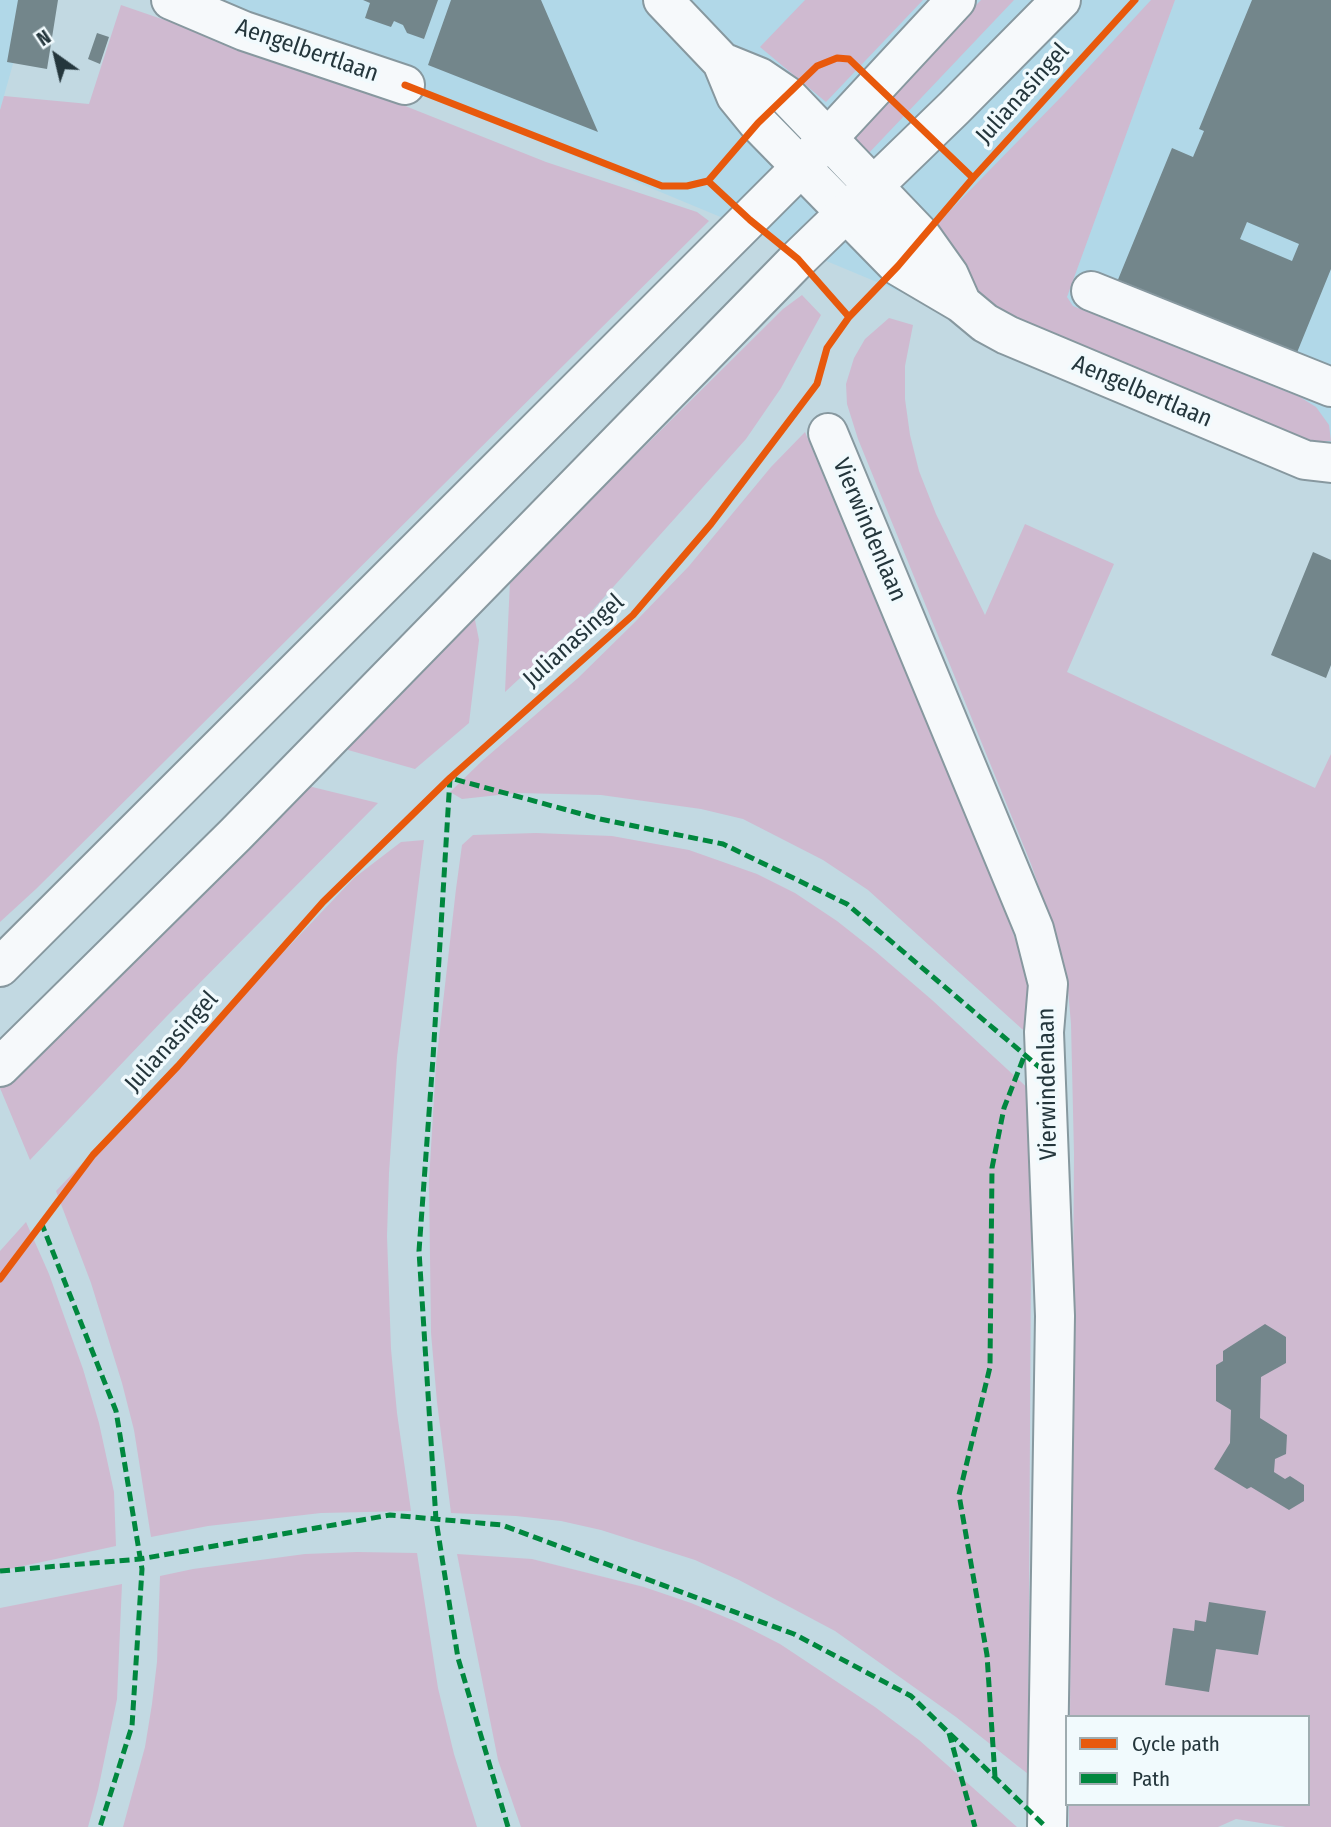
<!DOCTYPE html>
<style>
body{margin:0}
#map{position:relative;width:1331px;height:1827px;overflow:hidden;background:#c2d9e2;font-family:"Fira Sans Condensed",sans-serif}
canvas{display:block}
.legend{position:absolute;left:1065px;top:1715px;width:245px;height:91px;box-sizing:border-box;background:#f1fafd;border:2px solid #9facb0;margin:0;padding:9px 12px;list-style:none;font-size:21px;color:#24363c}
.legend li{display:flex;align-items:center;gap:14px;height:35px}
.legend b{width:35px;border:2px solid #9facb0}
.north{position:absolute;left:21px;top:21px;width:70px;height:70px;-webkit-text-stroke:5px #f1fafd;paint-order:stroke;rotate:326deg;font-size:19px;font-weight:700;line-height:28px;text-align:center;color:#24363c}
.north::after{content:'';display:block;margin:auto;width:24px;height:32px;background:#24363c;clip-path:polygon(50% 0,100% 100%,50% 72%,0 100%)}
</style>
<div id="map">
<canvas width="1331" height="1827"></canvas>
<ul class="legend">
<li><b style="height:9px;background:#e8590c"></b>Cycle path</li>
<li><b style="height:9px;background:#00873e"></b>Path</li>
</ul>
<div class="north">N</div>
</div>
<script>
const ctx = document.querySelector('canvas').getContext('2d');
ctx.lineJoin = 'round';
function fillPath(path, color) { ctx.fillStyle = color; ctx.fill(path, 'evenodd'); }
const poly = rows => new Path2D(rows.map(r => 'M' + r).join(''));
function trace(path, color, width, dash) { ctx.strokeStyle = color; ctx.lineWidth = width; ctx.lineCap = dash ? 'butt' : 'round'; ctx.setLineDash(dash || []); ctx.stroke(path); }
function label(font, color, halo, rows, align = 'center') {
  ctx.font = font + ' "Fira Sans Condensed",sans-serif'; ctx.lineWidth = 7; ctx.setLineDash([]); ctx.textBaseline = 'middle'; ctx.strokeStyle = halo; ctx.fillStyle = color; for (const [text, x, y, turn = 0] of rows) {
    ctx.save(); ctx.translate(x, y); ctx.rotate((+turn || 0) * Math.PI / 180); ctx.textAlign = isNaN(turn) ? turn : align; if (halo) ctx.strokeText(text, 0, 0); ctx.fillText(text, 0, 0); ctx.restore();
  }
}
fillPath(poly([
 [0,0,31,0,0,110],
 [199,0,1331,0,1331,471]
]), '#b1d8e8');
fillPath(poly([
 [805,0,923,0,826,102,760,47],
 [981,0,1014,0,867,155,849,136],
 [1151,0,1175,0,1067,297,1073,306,1300,397,1316,407,1329,425,1331,441,1300,441,1013,323,971,287,934,236,939,222,1064,94],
 [121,5,345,82,546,162,697,212,709,221,36,889,0,922,0,110,4,96,89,104],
 [802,295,821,315,781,388,746,439,589,614,505,692,510,580,783,309],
 [889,318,913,325,905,366,905,399,910,435,919,471,936,514,985,615,1025,524,1114,564,1067,672,1315,788,1331,754,1331,1827,1286,1827,1236,1819,1218,1827,1069,1827,1069,1804,1308,1804,1308,1717,1070,1717,1074,1154,1071,1024,1068,990,1063,959,1052,924,1031,864,858,439,847,404,846,384,854,358,865,339],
 [805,432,1001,900,1018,947,1029,986,1033,1035,1022,1029,868,890,823,860,743,819,701,809,601,795,517,793,462,799,450,792,482,761,578,678,635,622,689,566,771,467],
 [474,615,479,640,469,723,415,769,341,748],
 [304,785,378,803,166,1017,30,1160,0,1088],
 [536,833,612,836,689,850,757,874,795,893,837,921,875,951,932,1000,1032,1092,1028,1774,956,1717,835,1631,739,1580,695,1560,601,1530,561,1521,516,1516,451,1513,437,1402,431,1333,429,1181,436,1064,456,889,462,845,473,835],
 [424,840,397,1057,389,1173,387,1236,391,1349,397,1413,411,1511,321,1513,208,1526,151,1537,134,1430,122,1383,91,1283,56,1191,354,878,401,842],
 [26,1222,49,1274,83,1369,99,1423,114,1492,116,1546,0,1571,0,1251],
 [357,1552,417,1553,438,1688,454,1754,477,1827,123,1827,145,1747,152,1704,157,1662,160,1576,193,1569,305,1554],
 [457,1554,532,1559,644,1587,691,1603,737,1622,780,1644,875,1707,919,1740,1017,1827,521,1827,498,1760],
 [122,1584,117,1699,98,1790,88,1827,0,1827,0,1608]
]), '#cfbad0');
fillPath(poly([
 [18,0,58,0,47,69,7,62],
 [363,0,438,0,424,39,407,33,403,25,394,21,391,27,365,18,370,3],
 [451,0,541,0,598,132,428,65],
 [1252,0,1331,0,1331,269,1296,355,1117,282,1172,148,1193,157,1204,131,1199,129],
 [1247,222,1299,244,1292,261,1240,239],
 [97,33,109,37,100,64,88,59],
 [1313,552,1331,560,1331,665,1326,678,1271,655],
 [1265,1324,1286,1337,1286,1363,1261,1377,1260,1418,1287,1435,1286,1454,1275,1459,1274,1472,1285,1479,1290,1476,1304,1485,1304,1501,1289,1510,1251,1487,1247,1489,1214,1469,1230,1443,1231,1410,1216,1401,1216,1365,1223,1361,1223,1351],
 [1209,1602,1266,1611,1258,1655,1216,1649,1209,1692,1165,1685,1173,1628,1194,1631,1195,1620,1206,1622]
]), '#73868b');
const minor = poly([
 [171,0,244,31,405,85],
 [663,0,722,62,736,96,758,123,898,266,961,303,985,323,1007,335,1305,460,1331,463],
 [722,62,759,77,787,96,922,237,949,275,961,302],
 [1091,291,1331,387],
 [828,433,1034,929,1048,984,1044,1032,1055,1316,1047,1827]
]);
const major = poly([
 [0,967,801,167,956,0],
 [0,1067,235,835,798,259,954,108,1061,0]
]);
trace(minor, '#87989f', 42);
trace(major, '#87989f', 42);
trace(minor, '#f6f9fb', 38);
trace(major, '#f6f9fb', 38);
trace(poly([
 [41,1222,116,1411,142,1569,132,1726,100,1827],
 [0,1571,140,1559,390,1515,502,1525,794,1634,911,1696,1046,1827],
 [949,1733,975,1827],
 [995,1777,987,1655,959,1495,990,1367,992,1168,1004,1108,1025,1054],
 [508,1827,458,1658,436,1520,419,1251,433,1058,450,778,600,819,723,844,847,904,1045,1072]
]), '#00873e', 5, [10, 5]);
trace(poly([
 [405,85,662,186,687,186,708,181,758,123,817,66,837,58,849,59,973,178],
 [708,181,750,220,798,259,849,317],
 [0,1279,93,1155,178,1066,323,902,450,778,633,615,711,524,817,384,827,348,849,317,898,266,973,178,1135,0]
]), '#e8590c', 7);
label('24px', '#24363c', '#f1fafd', [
 ["Aengelbertlaan",307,51,19],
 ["Julianasingel",1023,94,-48],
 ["Aengelbertlaan",1142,392,23],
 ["Vierwindenlaan",869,530,67],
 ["Julianasingel",574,641,-42],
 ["Julianasingel",172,1042,-48],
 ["Vierwindenlaan",1048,1084,-91]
]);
</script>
